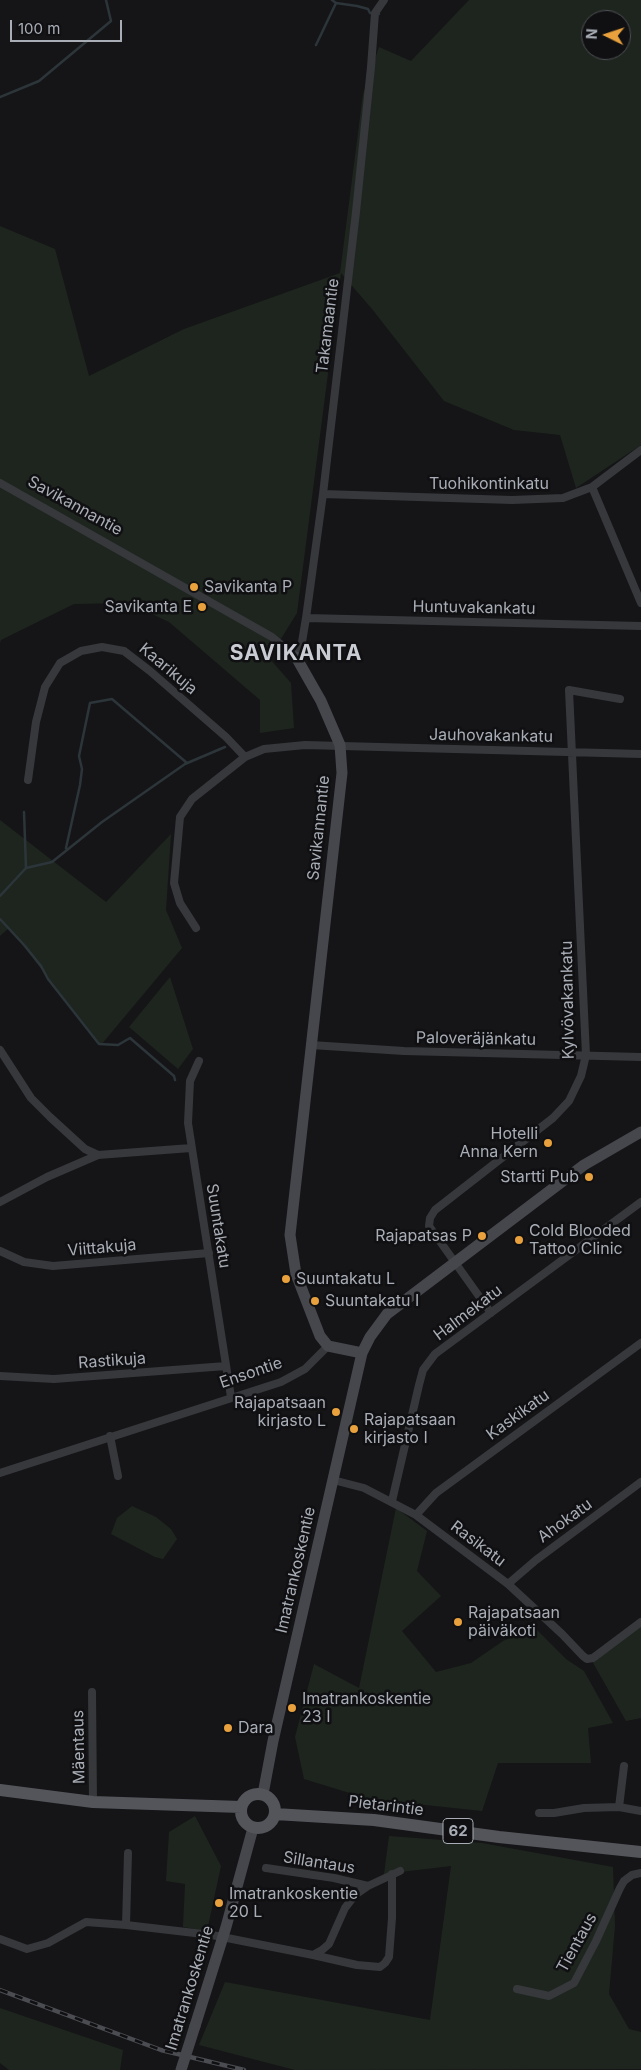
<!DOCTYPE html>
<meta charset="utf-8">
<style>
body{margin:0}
#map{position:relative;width:641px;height:2070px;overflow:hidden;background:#151517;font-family:Inter,sans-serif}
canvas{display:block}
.north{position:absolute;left:581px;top:10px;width:50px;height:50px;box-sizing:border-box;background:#101012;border:1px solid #4d4f54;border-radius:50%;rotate:274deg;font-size:14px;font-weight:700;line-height:20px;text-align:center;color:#a8adb6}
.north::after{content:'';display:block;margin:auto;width:18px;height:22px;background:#e8a13c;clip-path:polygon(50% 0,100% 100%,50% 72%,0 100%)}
.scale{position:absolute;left:10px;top:20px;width:112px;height:22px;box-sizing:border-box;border:2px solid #a8adb6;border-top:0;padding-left:6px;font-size:15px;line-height:18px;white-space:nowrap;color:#a8adb6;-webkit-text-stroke:4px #101012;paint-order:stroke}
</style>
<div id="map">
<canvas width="641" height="2070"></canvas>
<div class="north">N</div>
<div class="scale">100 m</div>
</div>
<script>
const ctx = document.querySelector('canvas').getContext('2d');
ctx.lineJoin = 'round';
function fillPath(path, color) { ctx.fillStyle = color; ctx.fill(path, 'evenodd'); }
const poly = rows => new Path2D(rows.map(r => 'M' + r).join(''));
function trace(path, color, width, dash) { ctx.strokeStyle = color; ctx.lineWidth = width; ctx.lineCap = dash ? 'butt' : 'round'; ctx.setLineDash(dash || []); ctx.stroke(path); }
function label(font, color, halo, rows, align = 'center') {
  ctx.font = font + ' Inter,sans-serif'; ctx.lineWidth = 5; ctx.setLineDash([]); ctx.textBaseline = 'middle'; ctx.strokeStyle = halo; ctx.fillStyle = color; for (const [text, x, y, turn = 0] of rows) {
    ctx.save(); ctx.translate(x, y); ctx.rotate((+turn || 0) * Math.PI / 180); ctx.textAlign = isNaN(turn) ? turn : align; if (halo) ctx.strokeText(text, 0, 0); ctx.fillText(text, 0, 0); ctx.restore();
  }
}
fillPath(poly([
 [469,0,641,0,641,445,576,488,560,435,514,430,444,401,372,309,341,273,297,613,269,658,291,683,294,728,260,733,260,700,169,622,128,603,74,604,1,640,0,643,0,226,55,249,89,376,184,329,340,273,363,94,379,47,411,61],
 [591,20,621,20,621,50,591,50],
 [0,820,106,902,171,834,166,910,182,948,101,1045,9,928,0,936],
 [170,977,193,1049,178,1069,129,1027],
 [132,1506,156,1517,171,1529,177,1539,163,1559,155,1557,111,1534,117,1518],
 [396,1508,427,1531,417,1571,441,1596,402,1631,436,1672,471,1663,503,1641,534,1627,566,1659,584,1671,613,1723,588,1728,591,1763,498,1763,482,1811,369,1799,304,1779,295,1737,314,1664,359,1688],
 [641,1626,641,1718,626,1721,592,1661],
 [195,1816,221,1866,207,1931,183,1927,185,1884,166,1881,169,1832],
 [389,1836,482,1843,613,1867,615,1926,609,1994,629,2029,641,2032,641,2069,295,2070,199,2045,225,1982,430,2020,451,1866,384,1874],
 [0,2008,123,2050,120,2070,9,2070,0,2063]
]), '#1e251e');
trace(poly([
 [332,0,336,3,357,6,368,9,370,13,379,14],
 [316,45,336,3],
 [0,97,39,81,111,21,106,0],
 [24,812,26,868],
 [66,848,80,785,82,769,79,756,90,703,112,699,187,763],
 [0,896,26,868,52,862,102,822,185,764,225,747],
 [0,919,25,946,41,966,48,979,99,1044,118,1045,130,1038,174,1076,175,1080]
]), '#2c353a', 2.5);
trace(poly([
 [0,483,272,637,296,657,301,648,306,618,323,494,356,212,371,67,375,13,384,0],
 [592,487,641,603],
 [323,494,512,500,563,498,592,487,641,450],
 [306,618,641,626],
 [28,780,36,722,45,687,60,663,81,651,102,647,124,651,150,671,226,737,245,757],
 [196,928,180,903,174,883,180,817,192,799,245,757,264,749,305,745,641,754],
 [311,1045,404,1051,641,1057],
 [0,1050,31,1098,50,1117,85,1149,98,1155],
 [199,1061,190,1081,188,1123,231,1397],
 [0,1202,47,1177,98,1155,191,1148],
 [0,1251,24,1262,53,1266,209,1253],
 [491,1313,429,1226,430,1218,435,1210,553,1118,569,1101,581,1076,586,1055,569,690,620,699],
 [0,1376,54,1379,226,1366],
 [110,1436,118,1476],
 [0,1473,281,1382,305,1369,328,1346],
 [333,1480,364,1488,416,1515,508,1584,562,1634,583,1656,587,1659,593,1658,641,1622],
 [392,1501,419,1385,423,1370,435,1354,641,1202],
 [416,1515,436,1493,641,1343],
 [508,1584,536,1560,641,1482],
 [92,1692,93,1802],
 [619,1807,624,1766],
 [539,1813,554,1813,584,1808,619,1807,641,1811],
 [128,1853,126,1925,212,1935,313,1955,322,1950,329,1944,345,1908,355,1895,368,1886],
 [266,1868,334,1878,368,1886,400,1871],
 [0,1939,27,1949,48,1943,86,1922,126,1925],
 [313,1955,357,1965,380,1967,385,1963,389,1957,392,1918,392,1874],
 [517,1989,549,1996,574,1983,596,1941,620,1888,624,1881,632,1875,641,1873]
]), '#36383c', 8);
trace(poly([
 [296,657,321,701,340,745,342,773,290,1235,296,1274,320,1336,328,1346,362,1353],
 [263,1794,273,1741,362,1353,370,1337,387,1314,584,1165,641,1132],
 [195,2026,226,1927,253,1828]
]), '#45474c', 11);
trace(poly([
 [0,1790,93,1802,241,1807],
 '241 1811a17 17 0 1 1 34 0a17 17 0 1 1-34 0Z',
 [275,1814,374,1820,499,1837,641,1852]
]), '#53555b', 12);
const rail = poly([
 [0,1990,161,2050,244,2070]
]);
trace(rail, '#4a4c51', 4.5);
trace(rail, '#101012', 2.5, [8]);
trace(poly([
 [181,2070,195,2026]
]), '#45474c', 11);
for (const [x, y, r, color] of [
 [194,587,5,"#e8a13c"],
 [202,607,5,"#e8a13c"],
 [548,1143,5,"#e8a13c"],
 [589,1177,5,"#e8a13c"],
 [482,1236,5,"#e8a13c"],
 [519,1240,5,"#e8a13c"],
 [286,1279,5,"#e8a13c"],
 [315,1301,5,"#e8a13c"],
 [336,1412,5,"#e8a13c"],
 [354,1429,5,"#e8a13c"],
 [458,1622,5,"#e8a13c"],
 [292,1708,5,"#e8a13c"],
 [228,1728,5,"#e8a13c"],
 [219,1903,5,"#e8a13c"]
]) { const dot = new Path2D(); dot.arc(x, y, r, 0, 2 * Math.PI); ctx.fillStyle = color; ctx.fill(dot); trace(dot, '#101012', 2); }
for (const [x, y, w] of [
 [458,1831,30]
]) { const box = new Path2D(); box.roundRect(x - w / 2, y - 12.5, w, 25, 4); ctx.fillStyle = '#101012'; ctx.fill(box); trace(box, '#a8adb6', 1); }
label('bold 15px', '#a8adb6', null, [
 ["62",458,1831]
]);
label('16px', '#a8adb6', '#101012', [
 ["Takamaantie",328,326,-83],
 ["Tuohikontinkatu",489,484],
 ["Savikannantie",75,506,29],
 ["Huntuvakankatu",474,608,1],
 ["Kaarikuja",168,669,40],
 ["Jauhovakankatu",491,736,1],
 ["Savikannantie",319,828,-84],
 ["Kylvövakankatu",568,1000,-91],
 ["Paloveräjänkatu",476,1039,1],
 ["Suuntakatu",218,1226,81],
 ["Viittakuja",102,1248,-5],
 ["Halmekatu",468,1313,-37],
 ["Rastikuja",112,1361,-4],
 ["Ensontie",251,1373,-19],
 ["Kaskikatu",518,1415,-36],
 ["Ahokatu",565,1521,-36],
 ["Rasikatu",478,1544,37],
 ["Imatrankoskentie",296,1570,-77],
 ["Mäentaus",79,1747,-91],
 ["Pietarintie",386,1806,7],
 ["Sillantaus",319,1863,9],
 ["Tientaus",577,1943,-61],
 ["Imatrankoskentie",190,1988,-73]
]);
label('16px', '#a8adb6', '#101012', [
 ["Savikanta P",204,587],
 ["Savikanta E",192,607,"right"],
 ["Hotelli",538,1134,"right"],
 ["Anna Kern",538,1152,"right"],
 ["Startti Pub",579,1177,"right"],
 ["Cold Blooded",529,1231],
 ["Tattoo Clinic",529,1249],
 ["Rajapatsas P",472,1236,"right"],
 ["Suuntakatu L",296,1279],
 ["Suuntakatu I",325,1301],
 ["Rajapatsaan",326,1403,"right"],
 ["kirjasto L",326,1421,"right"],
 ["Rajapatsaan",364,1420],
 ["kirjasto I",364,1438],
 ["Rajapatsaan",468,1613],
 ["päiväkoti",468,1631],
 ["Imatrankoskentie",302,1699],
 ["23 I",302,1717],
 ["Dara",238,1728],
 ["Imatrankoskentie",229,1894],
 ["20 L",229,1912]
], 'left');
ctx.letterSpacing = '1px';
label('bold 21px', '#c9ccd3', '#101012', [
 ["SAVIKANTA",296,654]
]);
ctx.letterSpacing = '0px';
</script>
